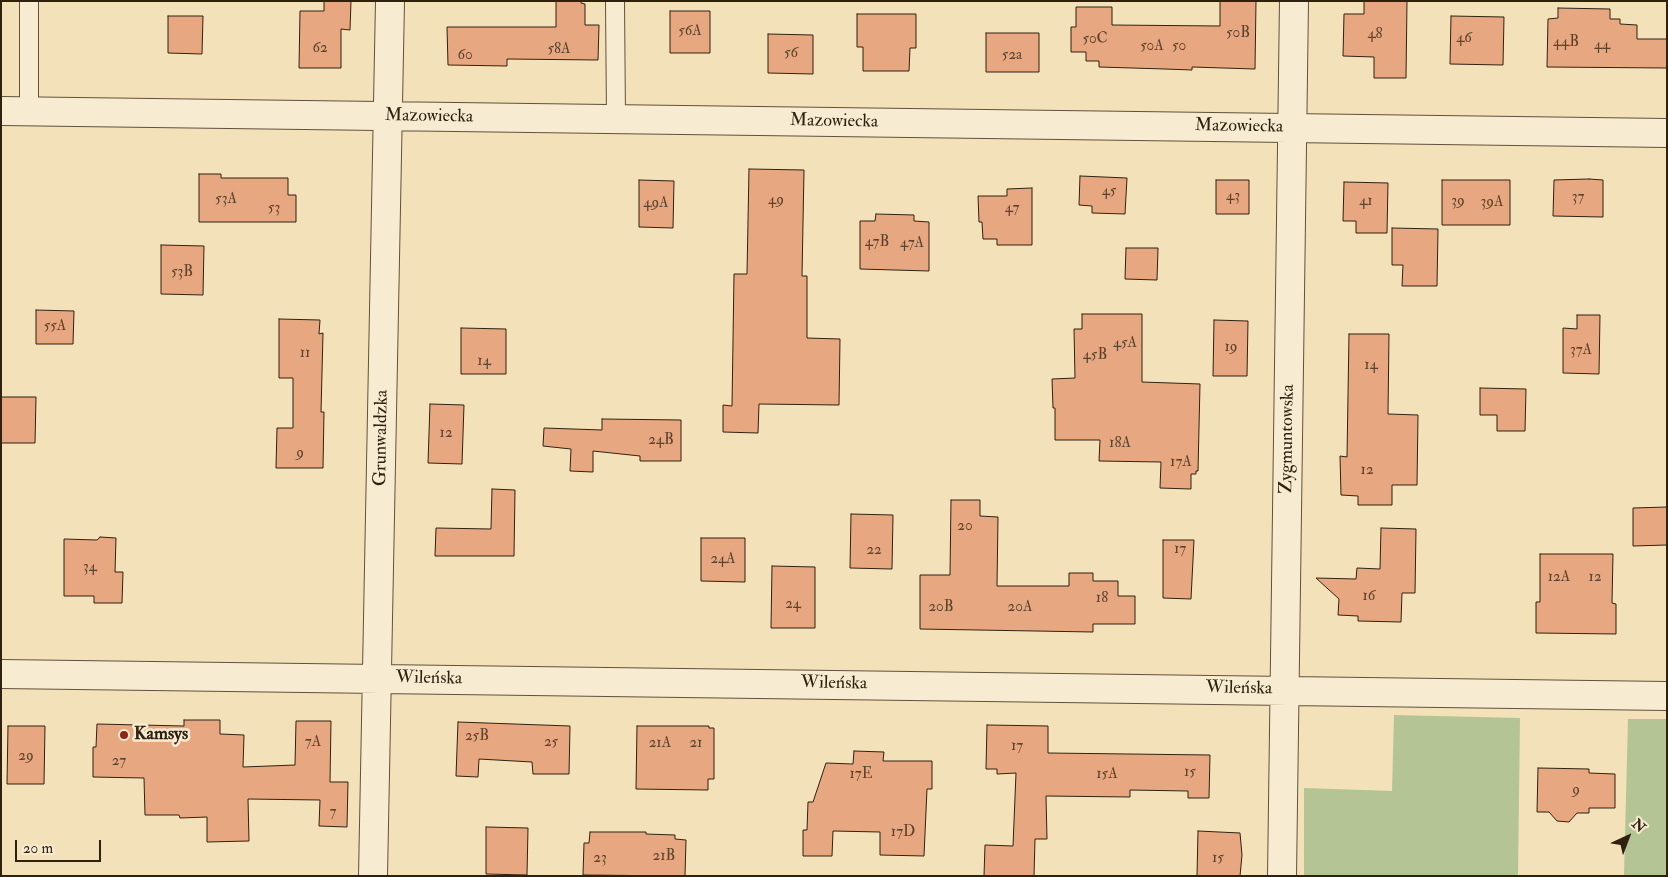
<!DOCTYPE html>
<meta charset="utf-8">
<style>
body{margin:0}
#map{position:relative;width:1668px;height:877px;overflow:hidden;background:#f3e1ba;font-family:"IM FELL Double Pica",serif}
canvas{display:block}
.frame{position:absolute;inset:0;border:2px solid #30210f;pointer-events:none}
.north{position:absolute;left:1603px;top:812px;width:50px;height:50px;-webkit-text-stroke:4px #f7ecd2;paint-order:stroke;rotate:43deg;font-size:14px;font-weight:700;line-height:20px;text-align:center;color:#30210f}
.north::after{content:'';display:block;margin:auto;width:18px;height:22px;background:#30210f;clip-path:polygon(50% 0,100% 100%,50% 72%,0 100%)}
.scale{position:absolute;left:15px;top:840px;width:86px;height:22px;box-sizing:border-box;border:2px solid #30210f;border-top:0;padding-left:6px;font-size:15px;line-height:18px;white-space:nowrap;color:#30210f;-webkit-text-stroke:4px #f7ecd2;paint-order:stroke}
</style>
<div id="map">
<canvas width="1668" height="877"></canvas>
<div class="frame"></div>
<div class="north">N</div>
<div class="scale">20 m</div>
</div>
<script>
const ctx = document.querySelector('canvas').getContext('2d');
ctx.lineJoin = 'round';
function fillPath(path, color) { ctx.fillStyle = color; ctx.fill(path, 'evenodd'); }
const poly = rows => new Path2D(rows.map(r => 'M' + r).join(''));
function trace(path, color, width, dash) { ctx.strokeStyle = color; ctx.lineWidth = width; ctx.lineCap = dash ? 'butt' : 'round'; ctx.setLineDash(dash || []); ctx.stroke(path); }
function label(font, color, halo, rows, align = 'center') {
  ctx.font = font + ' "IM FELL Double Pica",serif'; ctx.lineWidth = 5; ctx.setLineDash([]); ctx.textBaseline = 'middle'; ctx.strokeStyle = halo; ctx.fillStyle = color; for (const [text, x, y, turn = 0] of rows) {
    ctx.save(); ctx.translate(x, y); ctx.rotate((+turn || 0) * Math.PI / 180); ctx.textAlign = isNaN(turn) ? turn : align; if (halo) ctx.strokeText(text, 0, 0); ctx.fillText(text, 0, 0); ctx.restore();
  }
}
fillPath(poly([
 [1394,715,1520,718,1518,876,1304,876,1304,788,1392,791],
 [1628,719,1667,719,1667,876,1624,876]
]), '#b4c495');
const building = poly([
 [324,1,351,1,350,30,341,29,341,68,299,68,300,11,324,11,324,1],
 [556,1,581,1,581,3,585,4,585,25,599,25,598,60,507,59,507,66,448,65,447,27,556,27,556,1],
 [1220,1,1256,1,1255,69,1192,67,1192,70,1165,69,1099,67,1099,61,1086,61,1086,52,1071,52,1071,27,1076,27,1076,7,1112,7,1112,25,1220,26,1220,1],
 [1364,1,1407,1,1406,78,1374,78,1374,57,1343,56,1344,14,1364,14,1364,1],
 [1558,8,1610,9,1610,19,1620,19,1620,24,1637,25,1637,39,1667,39,1667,68,1547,67,1548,19,1558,18,1558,8],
 [670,11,710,11,710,53,670,53,670,11],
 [857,14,916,14,916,48,910,48,909,71,863,71,863,47,857,47,857,14],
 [168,16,203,16,202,54,168,53,168,16],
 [1451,16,1504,17,1503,65,1450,64,1451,16],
 [986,33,1039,33,1039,72,986,72,986,33],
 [768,34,813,35,813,74,768,73,768,34],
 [749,169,804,170,802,276,807,276,807,338,840,339,839,405,759,404,758,433,723,432,723,405,732,406,734,274,747,274,749,169],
 [199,174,221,174,221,178,288,178,288,195,296,195,296,222,199,222,199,174],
 [1080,176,1127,178,1125,214,1092,213,1092,206,1079,205,1080,176],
 [1589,179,1603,180,1603,217,1553,216,1554,180,1589,179],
 [639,180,674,181,673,228,639,227,639,180],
 [1216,180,1249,180,1249,214,1216,214,1216,180],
 [1442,180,1510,180,1510,225,1442,225,1442,180],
 [1344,182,1388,183,1387,233,1356,233,1356,221,1343,221,1344,182],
 [1032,188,1032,245,997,245,997,239,983,239,982,222,979,222,978,196,1007,196,1007,189,1032,188],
 [876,214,914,215,914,221,929,222,929,271,860,269,860,221,875,221,876,214],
 [1392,228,1438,229,1437,286,1402,286,1403,265,1392,265,1392,228],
 [161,245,204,246,203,295,161,294,161,245],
 [1126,248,1158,248,1157,280,1125,279,1126,248],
 [36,310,74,311,73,344,36,344,36,310],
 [1082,314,1142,314,1142,382,1200,384,1198,471,1196,471,1196,474,1191,474,1191,489,1160,488,1161,462,1099,461,1100,440,1055,440,1055,408,1053,408,1052,379,1075,378,1074,329,1082,329,1082,314],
 [1577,315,1600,315,1599,374,1563,373,1563,328,1577,329,1577,315],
 [279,319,320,320,319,334,323,333,321,412,324,412,323,468,276,468,277,428,293,428,293,378,279,378,279,319],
 [1214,320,1248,321,1247,376,1213,376,1214,320],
 [461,328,506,329,506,374,461,374,461,328],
 [1349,334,1389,334,1388,414,1418,415,1417,485,1392,485,1392,505,1358,505,1358,496,1341,495,1340,456,1347,457,1349,334],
 [1480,388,1526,389,1525,431,1497,431,1497,415,1480,415,1480,388],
 [1,397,36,397,35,443,1,443,1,397],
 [430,404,464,405,462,464,428,463,430,404],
 [602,419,681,420,681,461,640,461,640,456,593,451,593,472,570,471,571,449,543,446,544,428,602,430,602,419],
 [492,489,515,490,514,556,435,556,436,528,491,529,492,489],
 [951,500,980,500,980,516,998,517,997,586,1069,586,1069,573,1093,573,1093,581,1118,581,1118,596,1135,596,1135,624,1093,624,1093,632,920,629,920,575,950,575,951,500],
 [1667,507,1667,545,1633,546,1633,508,1667,507],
 [851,514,893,515,892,569,850,568,851,514],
 [1381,528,1416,529,1415,593,1402,593,1401,622,1358,621,1358,616,1338,615,1339,599,1316,578,1356,579,1357,568,1380,569,1381,528],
 [100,537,116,538,115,572,123,572,122,603,94,603,94,596,64,596,64,539,97,540,100,537],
 [701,538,745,538,745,582,701,581,701,538],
 [1163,540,1194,540,1191,599,1163,598,1163,540],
 [1540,554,1613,554,1612,603,1616,604,1616,634,1536,633,1536,602,1540,602,1540,554],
 [772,566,815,567,815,628,771,628,772,566],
 [184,720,220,720,220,734,244,735,243,767,295,765,296,721,331,721,330,782,348,782,347,827,319,826,320,800,248,799,249,841,207,842,207,817,180,818,179,815,145,815,144,778,93,777,93,747,96,747,97,724,184,726,184,720],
 [458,722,570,726,569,774,533,774,532,762,479,759,478,777,456,776,458,722],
 [987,725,1048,726,1048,753,1210,755,1209,798,1188,798,1188,791,1130,790,1130,797,1046,796,1047,839,1035,839,1034,876,984,876,985,845,1013,846,1016,773,997,774,997,769,986,769,987,725],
 [8,726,45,726,44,784,7,784,8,726],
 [637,726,709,726,709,728,714,728,714,779,708,779,708,790,636,789,637,726],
 [854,751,884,752,883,761,932,761,932,789,927,789,924,856,880,855,880,832,833,831,832,856,803,856,803,830,807,830,808,802,813,802,826,763,853,764,854,751],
 [1538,768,1589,769,1589,773,1615,774,1615,808,1589,808,1589,813,1577,813,1569,822,1557,821,1549,812,1537,812,1538,768],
 [486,827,528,828,527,875,486,874,486,827],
 [1198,831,1240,833,1242,855,1240,876,1197,876,1198,831],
 [590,832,646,832,646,834,675,835,675,839,686,840,685,876,583,875,584,843,589,843,590,832]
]);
fillPath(building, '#e7a881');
trace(building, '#30210f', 1);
const service = poly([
 [29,1,29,112],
 [615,1,616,119]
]);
const minor = poly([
 [1,111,1667,133],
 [1,674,1667,696],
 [373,876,390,1],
 [1282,876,1294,1]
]);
trace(service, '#61513a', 20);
trace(minor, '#61513a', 30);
trace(service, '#f7ecd2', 18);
trace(minor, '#f7ecd2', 28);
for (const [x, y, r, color] of [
 [124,735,5,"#8f2418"]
]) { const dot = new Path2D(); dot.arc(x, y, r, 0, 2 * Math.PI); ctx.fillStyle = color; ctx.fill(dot); trace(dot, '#f7ecd2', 2); }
label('15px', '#5e432c', null, [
 ["56A",690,32],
 ["50B",1238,34],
 ["48",1375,35],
 ["46",1464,39],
 ["50C",1095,40],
 ["44B",1566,43],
 ["44",1602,46],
 ["50A",1152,47],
 ["50",1179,47],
 ["62",320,49],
 ["58A",559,50],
 ["56",791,54],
 ["60",465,56],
 ["52a",1012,56],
 ["45",1109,192],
 ["43",1233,197],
 ["37",1578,198],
 ["53A",226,200],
 ["49",776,201],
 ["41",1366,202],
 ["39",1458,202],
 ["39A",1492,203],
 ["49A",656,204],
 ["53",274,209],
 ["47",1012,209],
 ["47B",877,243],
 ["47A",912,244],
 ["53B",182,273],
 ["55A",55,327],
 ["45A",1125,344],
 ["19",1231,348],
 ["37A",1581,351],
 ["11",305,354],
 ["45B",1095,356],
 ["14",484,362],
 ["14",1371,366],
 ["12",446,434],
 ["24B",661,441],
 ["18A",1120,444],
 ["9",300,454],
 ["17A",1181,463],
 ["12",1367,471],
 ["20",965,527],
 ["17",1180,550],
 ["22",874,551],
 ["24A",723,560],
 ["34",90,568],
 ["12A",1559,578],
 ["12",1595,578],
 ["16",1369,597],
 ["18",1102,599],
 ["24",793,605],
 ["20B",941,608],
 ["20A",1020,608],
 ["25B",477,737],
 ["7A",313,743],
 ["25",551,743],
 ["21A",660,744],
 ["21",696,744],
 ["17",1017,747],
 ["29",26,757],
 ["27",119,762],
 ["15",1190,773],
 ["17E",861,775],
 ["15A",1107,775],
 ["9",1576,791],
 ["7",333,813],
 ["17D",903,833],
 ["21B",664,857],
 ["23",600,859],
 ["15",1218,859]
]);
label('18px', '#30210f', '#f7ecd2', [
 ["Mazowiecka",429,117,1],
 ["Mazowiecka",834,122,1],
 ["Mazowiecka",1239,127,1],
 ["Grunwaldzka",382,438,-89],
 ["Zygmuntowska",1288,439,-89],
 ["Wileńska",429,679,1],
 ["Wileńska",834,684,1],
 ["Wileńska",1239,689,1]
]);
label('bold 18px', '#30210f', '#f7ecd2', [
 ["Kamsys",134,735]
], 'left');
</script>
